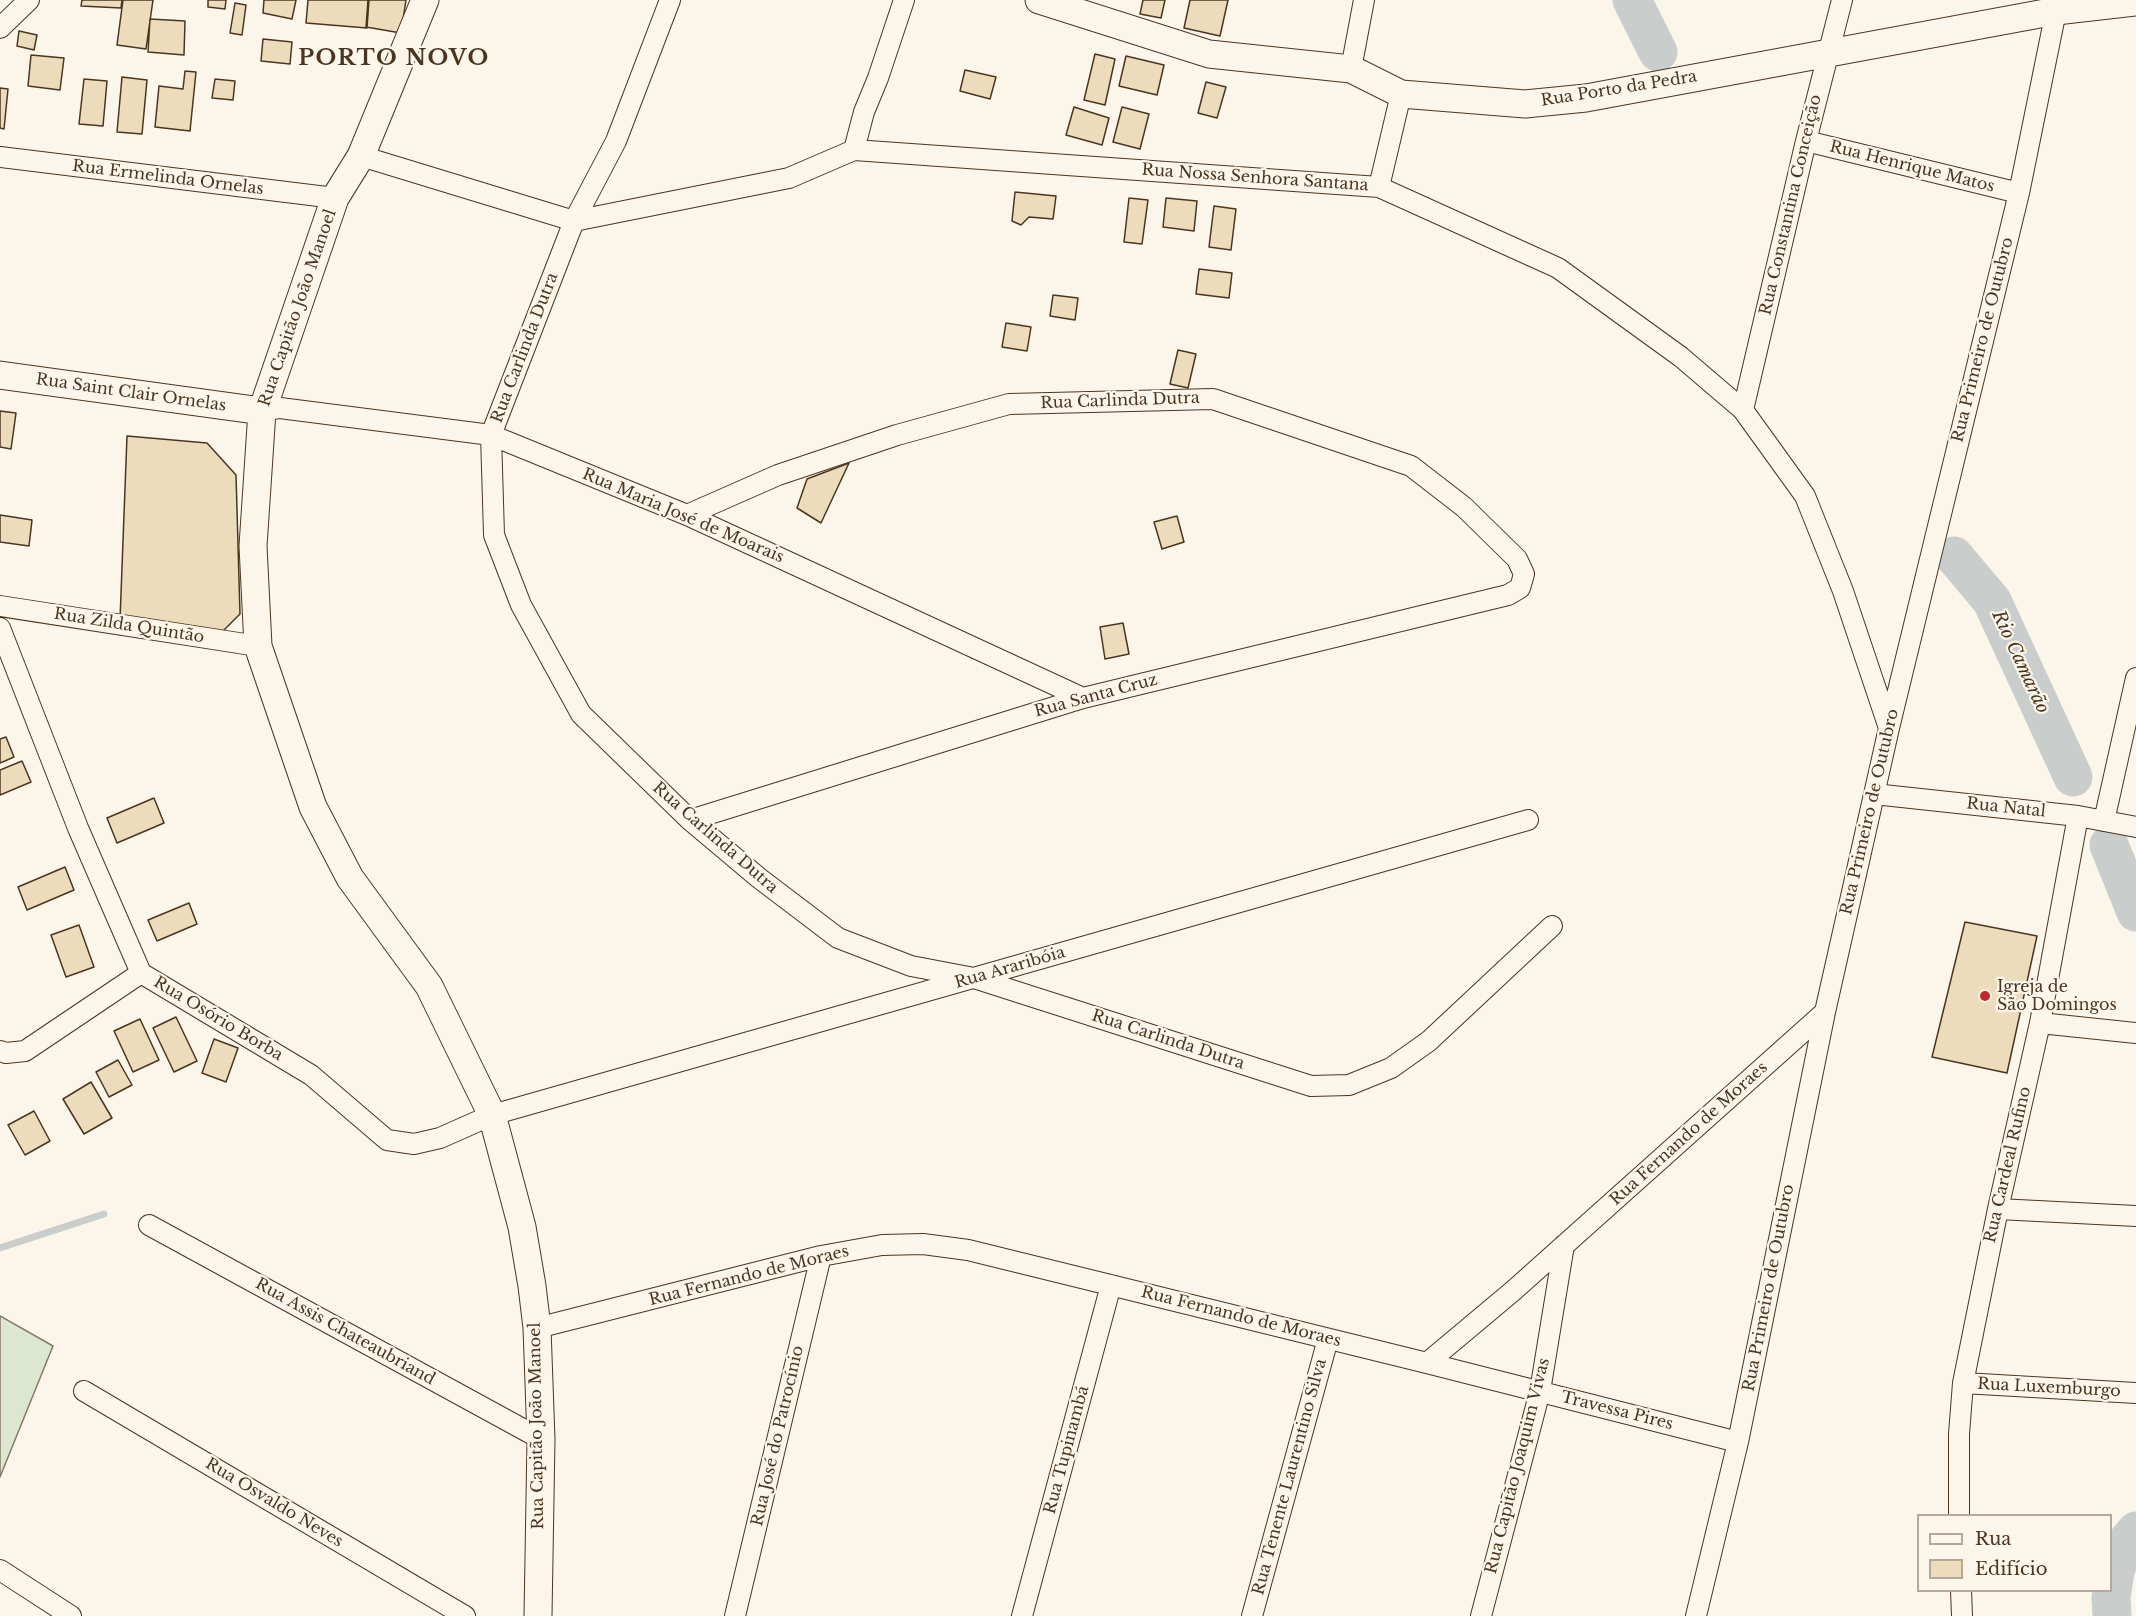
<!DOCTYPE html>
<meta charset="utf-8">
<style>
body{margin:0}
#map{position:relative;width:2136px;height:1616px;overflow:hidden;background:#fbf6e9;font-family:"Libre Baskerville",serif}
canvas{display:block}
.legend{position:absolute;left:1917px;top:1514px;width:195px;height:78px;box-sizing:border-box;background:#fbf6e9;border:2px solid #b4a999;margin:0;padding:8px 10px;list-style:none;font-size:18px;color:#4a3520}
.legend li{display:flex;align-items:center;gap:12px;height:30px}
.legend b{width:30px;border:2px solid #b4a999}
</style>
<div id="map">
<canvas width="2136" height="1616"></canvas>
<ul class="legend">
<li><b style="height:8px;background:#fbf6e9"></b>Rua</li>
<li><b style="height:16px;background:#ecdcbc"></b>Edifício</li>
</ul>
</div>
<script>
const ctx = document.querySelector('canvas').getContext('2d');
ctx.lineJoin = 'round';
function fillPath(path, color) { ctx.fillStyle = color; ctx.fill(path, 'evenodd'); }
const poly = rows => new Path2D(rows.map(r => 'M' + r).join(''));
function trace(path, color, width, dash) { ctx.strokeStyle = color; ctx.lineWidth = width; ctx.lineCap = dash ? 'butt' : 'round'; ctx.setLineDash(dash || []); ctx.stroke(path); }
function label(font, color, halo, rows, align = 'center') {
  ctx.font = font + ' "Libre Baskerville",serif'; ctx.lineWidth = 4.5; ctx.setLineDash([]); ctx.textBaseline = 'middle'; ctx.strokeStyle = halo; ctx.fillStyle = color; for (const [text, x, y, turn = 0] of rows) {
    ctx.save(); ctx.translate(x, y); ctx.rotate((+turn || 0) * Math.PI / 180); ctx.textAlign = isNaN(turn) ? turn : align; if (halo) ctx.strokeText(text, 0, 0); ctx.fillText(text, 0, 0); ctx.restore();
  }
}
const green = poly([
 [0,1316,53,1346,0,1477,0,1316]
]);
fillPath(green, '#dce7d0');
trace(green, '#887966', 1.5);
trace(poly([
 [0,1248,104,1214]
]), '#c9cecd', 7);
trace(poly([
 [1632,0,1658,52],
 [1954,556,1992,601,2073,777],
 [2109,845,2136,912],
 [2112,1616,2111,1598,2115,1571,2125,1544,2136,1531]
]), '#c9cecd', 39);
const building = poly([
 [82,0,122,0,121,8,81,6,82,0],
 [123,0,153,0,146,49,117,45,123,0],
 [208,0,226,0,225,9,208,7,208,0],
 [296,0,292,19,263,13,264,0,296,0],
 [308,0,369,0,367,28,306,23,308,0],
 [368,0,406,0,401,33,366,27,368,0],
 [1143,0,1165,0,1161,18,1140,14,1143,0],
 [1190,0,1228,0,1220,36,1184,28,1190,0],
 [235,3,246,5,242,35,230,33,235,3],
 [150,19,185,21,184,55,148,52,150,19],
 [19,31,37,35,34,50,17,46,19,31],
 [263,39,292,42,290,64,261,61,263,39],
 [1095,54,1115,59,1105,105,1084,100,1095,54],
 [31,55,64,58,60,90,28,86,31,55],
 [1126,56,1164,65,1157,95,1119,86,1126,56],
 [965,70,996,77,990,99,960,91,965,70],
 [185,71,196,72,190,131,155,127,159,86,183,89,185,71],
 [122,77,147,80,142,134,117,132,122,77],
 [84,79,107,81,103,126,79,124,84,79],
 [215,79,235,81,233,100,212,98,215,79],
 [1206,82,1226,87,1217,118,1198,113,1206,82],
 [0,88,8,89,4,129,0,128,0,88],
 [1074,107,1109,118,1102,145,1066,135,1074,107],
 [1122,107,1149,114,1140,149,1113,142,1122,107],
 [1015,192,1056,196,1053,219,1029,217,1021,225,1012,221,1015,192],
 [1129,198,1148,200,1142,244,1124,242,1129,198],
 [1166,198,1197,201,1194,231,1163,227,1166,198],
 [1214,206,1236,209,1231,250,1209,247,1214,206],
 [1199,269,1232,273,1229,298,1196,294,1199,269],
 [1053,295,1078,298,1075,320,1050,316,1053,295],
 [1006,323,1031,327,1027,351,1002,347,1006,323],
 [1178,350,1196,354,1188,388,1170,384,1178,350],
 [0,411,16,413,11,449,0,447,0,411],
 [127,436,207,443,236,475,240,614,219,635,120,620,127,436],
 [849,463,821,523,797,508,807,479,849,463],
 [0,515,32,520,29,546,0,542,0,515],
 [1177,516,1184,542,1162,549,1154,522,1177,516],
 [1123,623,1129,654,1105,659,1100,627,1123,623],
 [6,737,14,757,0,763,0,739,6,737],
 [22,761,31,782,0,795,0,770,22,761],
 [154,798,164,823,117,843,107,818,154,798],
 [65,867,74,890,27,910,18,887,65,867],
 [189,903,197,924,157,941,148,920,189,903],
 [1965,922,2037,936,2007,1073,1932,1057,1965,922],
 [79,925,94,967,66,977,51,935,79,925],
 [176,1017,197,1061,174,1072,153,1028,176,1017],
 [140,1019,159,1060,133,1072,114,1031,140,1019],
 [214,1039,238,1048,226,1082,202,1073,214,1039],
 [118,1060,132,1085,109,1097,96,1072,118,1060],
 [91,1082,112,1118,84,1134,63,1099,91,1082],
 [34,1111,50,1141,25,1155,8,1125,34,1111]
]);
fillPath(building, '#ecdcbc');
trace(building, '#4a3520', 1.5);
const street = poly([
 [670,0,616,141,574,221,491,435,494,535,521,605,581,714,690,820,759,878,838,938,911,966,974,978,1311,1086,1349,1085,1391,1068,1429,1041,1552,926],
 [0,28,29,0],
 [1351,69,1364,0],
 [1806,141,2019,193],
 [854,150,864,112,878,78,904,0],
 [361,156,574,221,789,178,854,150,1379,187,1558,268,1681,357,1743,410,1805,496,1843,591,1889,728],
 [0,157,335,198],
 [1379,187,1401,94],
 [1743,410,1806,141,1842,0],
 [262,411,280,408,491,435,687,515,1083,698],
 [687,515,778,475,897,435,1009,404,1213,399,1411,466,1464,507,1517,559,1524,574,1520,588,1508,595,1083,698,690,820],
 [0,606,258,646],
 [0,628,78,828,141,973,311,1075,387,1140,414,1144,440,1138,492,1115,1528,820],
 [1874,794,2078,816,2136,827],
 [2104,821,2136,678],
 [2040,1023,2136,1033],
 [0,1051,6,1053,25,1051,141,973],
 [1998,1209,2136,1216],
 [149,1225,541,1439],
 [537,1328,821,1256,882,1245,923,1244,968,1250,1427,1363,1513,1291,1825,1012],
 [1427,1363,1738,1442],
 [1963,1383,2136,1393],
 [84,1391,465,1616],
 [1959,1516,1959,1434,1963,1383,1998,1209,2040,1023,2078,816],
 [0,1570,71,1616],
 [1961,1590,1962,1616],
 [735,1616,821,1256],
 [1022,1616,1111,1285],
 [1252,1616,1328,1339],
 [1481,1616,1540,1391,1564,1245],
 [1696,1616,1738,1442,1825,1012,1889,728,2019,193,2056,11]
]);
const secondary = poly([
 [425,0,361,156,335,198,262,411,253,546,258,646,313,807,350,878,429,986,492,1115,522,1227,532,1286,537,1328,541,1439,538,1616],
 [1039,0,1209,54,1351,69,1401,94,1525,104,1586,98,2056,11,2136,2],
 [0,375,262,411]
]);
trace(street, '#4a3520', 22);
trace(secondary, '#4a3520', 29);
trace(street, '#fbf6e9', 20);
trace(secondary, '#fbf6e9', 27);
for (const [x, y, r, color] of [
 [1985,996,6,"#c62828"]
]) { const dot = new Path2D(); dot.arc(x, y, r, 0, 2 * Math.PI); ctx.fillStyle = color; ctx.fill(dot); trace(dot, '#fbf6e9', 2); }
label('16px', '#4a3520', '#fbf6e9', [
 ["Rua Porto da Pedra",1619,89,-9],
 ["Rua Henrique Matos",1912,167,14],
 ["Rua Ermelinda Ornelas",168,178,7],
 ["Rua Nossa Senhora Santana",1255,178,4],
 ["Rua Constantina Conceição",1791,205,-77],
 ["Rua Capitão João Manoel",298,308,-71],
 ["Rua Primeiro de Outubro",1983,340,-76],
 ["Rua Carlinda Dutra",525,348,-69],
 ["Rua Saint Clair Ornelas",131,393,8],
 ["Rua Carlinda Dutra",1120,401,-2],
 ["Rua Maria José de Moarais",683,516,23],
 ["Rua Zilda Quintão",129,626,9],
 ["Rua Santa Cruz",1096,696,-15],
 ["Rua Natal",2006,808,6],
 ["Rua Primeiro de Outubro",1870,812,-77],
 ["Rua Carlinda Dutra",715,838,41],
 ["Rua Araribóia",1010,968,-16],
 ["Rua Osório Borba",218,1019,31],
 ["Rua Carlinda Dutra",1168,1040,18],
 ["Rua Fernando de Moraes",1689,1134,-42],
 ["Rua Cardeal Rufino",2008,1165,-77],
 ["Rua Fernando de Moraes",749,1276,-14],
 ["Rua Primeiro de Outubro",1769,1288,-79],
 ["Rua Fernando de Moraes",1241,1317,14],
 ["Rua Assis Chateaubriand",345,1332,29],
 ["Rua Luxemburgo",2049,1388,3],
 ["Travessa Pires",1617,1411,14],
 ["Rua Capitão João Manoel",537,1426,-91],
 ["Rua José do Patrocínio",778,1436,-77],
 ["Rua Tupinambá",1067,1450,-75],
 ["Rua Capitão Joaquim Vivas",1518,1466,-76],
 ["Rua Tenente Laurentino Silva",1290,1477,-75],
 ["Rua Osvaldo Neves",274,1503,31]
]);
label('16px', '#4a3520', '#fbf6e9', [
 ["Igreja de",1997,987],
 ["São Domingos",1997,1005]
], 'left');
label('italic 18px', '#4a3520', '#fbf6e9', [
 ["Rio Camarão",2020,662,65]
]);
ctx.letterSpacing = '1.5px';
label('bold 22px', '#4a3520', '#fbf6e9', [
 ["PORTO NOVO",394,59]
]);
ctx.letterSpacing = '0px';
</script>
